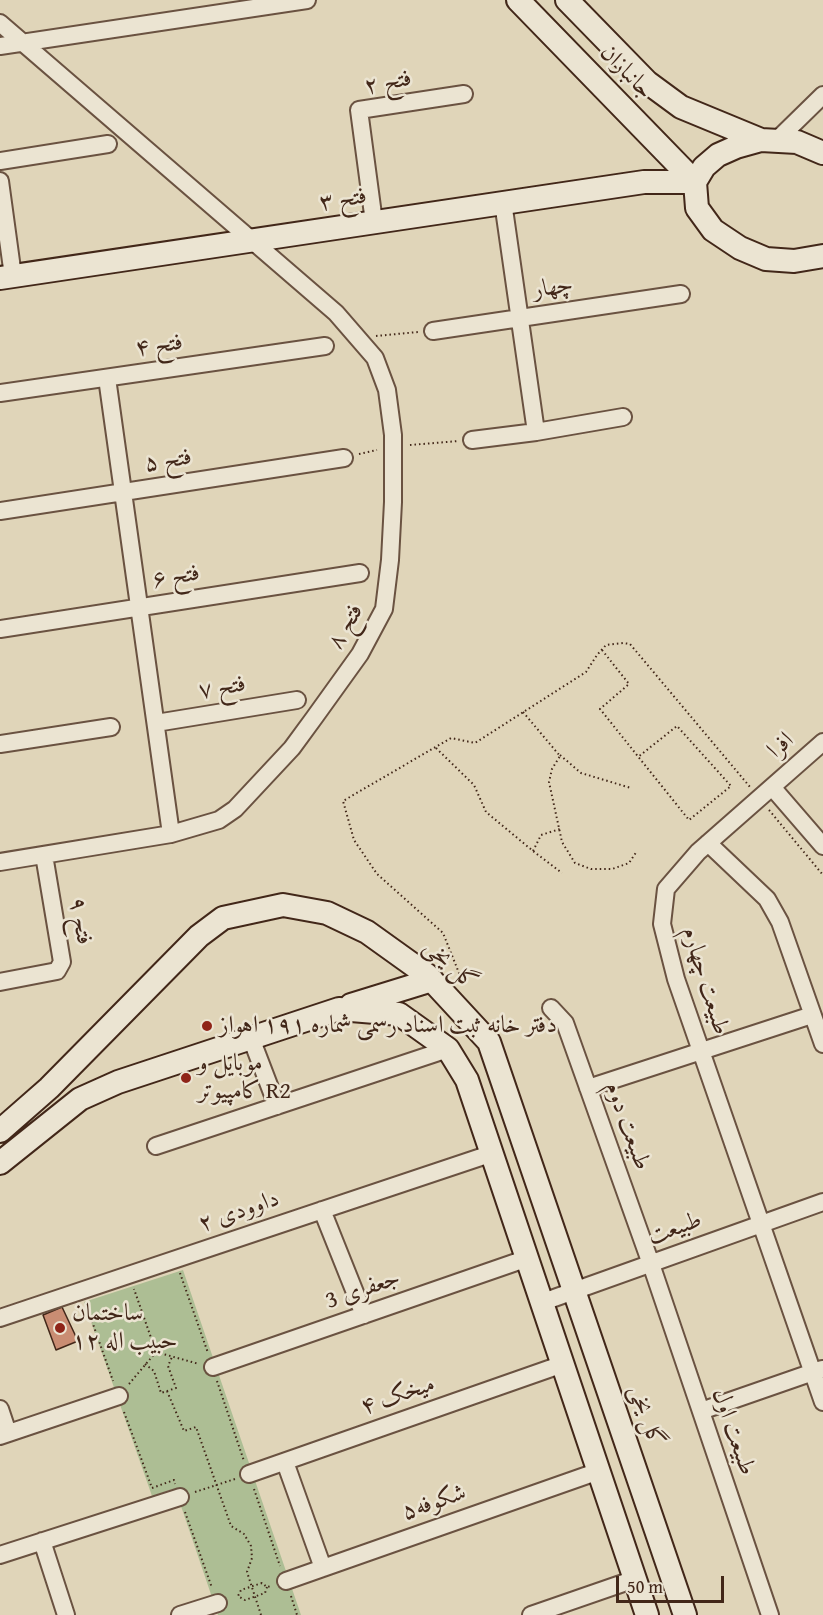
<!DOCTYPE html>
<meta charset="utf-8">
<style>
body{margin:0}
#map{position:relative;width:823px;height:1615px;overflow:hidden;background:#e0d5b9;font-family:"Gentium Book Plus",serif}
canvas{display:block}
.scale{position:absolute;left:616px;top:1576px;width:108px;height:27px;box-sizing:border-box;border:3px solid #422719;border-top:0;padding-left:8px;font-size:18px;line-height:21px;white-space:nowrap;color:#422719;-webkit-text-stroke:4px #ebe4d2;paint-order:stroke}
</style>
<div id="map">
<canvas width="823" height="1615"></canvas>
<div class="scale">50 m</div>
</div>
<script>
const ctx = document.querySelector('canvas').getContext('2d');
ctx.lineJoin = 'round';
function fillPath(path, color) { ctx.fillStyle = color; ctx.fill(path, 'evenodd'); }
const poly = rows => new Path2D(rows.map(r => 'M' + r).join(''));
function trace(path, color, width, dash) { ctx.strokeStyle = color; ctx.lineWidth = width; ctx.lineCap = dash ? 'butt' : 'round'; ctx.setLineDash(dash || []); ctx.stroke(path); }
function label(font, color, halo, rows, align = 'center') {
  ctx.font = font + ' "Gentium Book Plus",Amiri,serif'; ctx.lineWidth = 5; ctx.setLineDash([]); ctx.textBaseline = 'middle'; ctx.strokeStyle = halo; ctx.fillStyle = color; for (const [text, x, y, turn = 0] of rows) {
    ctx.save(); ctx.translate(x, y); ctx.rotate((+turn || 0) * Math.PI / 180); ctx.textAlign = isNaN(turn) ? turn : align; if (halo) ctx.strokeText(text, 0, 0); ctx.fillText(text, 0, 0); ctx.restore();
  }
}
fillPath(poly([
 [183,1270,301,1615,218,1615,182,1509,173,1489,152,1496,84,1302]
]), '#adbe94');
const building = poly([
 [62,1307,78,1341,56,1350,43,1315,62,1307]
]);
fillPath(building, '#ca8d73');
trace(building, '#422719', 1.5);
const street = poly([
 [0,23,336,313,375,358,387,390,393,435,393,502,390,560,384,609,360,654,314,718,292,748,235,809,219,820,171,834,0,862],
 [0,46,307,0],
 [776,141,823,95],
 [0,161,108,144],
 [0,181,13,276],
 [503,202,536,432,623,417],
 [374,222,359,110,464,94],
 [433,331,681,294],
 [107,378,171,834],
 [0,393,325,346],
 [472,440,536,432],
 [0,511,344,458],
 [0,629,360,573],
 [156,723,297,700],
 [823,742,698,852,666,889,662,924,676,979,823,1402],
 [0,744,111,727],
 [772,787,823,846],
 [708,843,767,899,780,922,823,1044],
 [0,982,57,971,62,962,44,855],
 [551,1008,565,1023,651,1264,770,1615],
 [251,1038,277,1106],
 [588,1088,812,1015],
 [156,1146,448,1049],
 [322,1210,364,1315],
 [543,1302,823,1202],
 [0,1318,493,1153],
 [213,1367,528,1258],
 [0,1409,8,1433],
 [701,1411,822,1369],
 [0,1436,119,1396],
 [285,1462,323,1568],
 [249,1474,563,1364],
 [42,1541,66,1615],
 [0,1555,180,1497],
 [286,1581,599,1471],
 [180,1615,218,1603],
 [531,1615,635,1579]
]);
const secondary = poly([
 [518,0,695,182],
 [567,0,647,82,681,107,761,140],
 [823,153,797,142,761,140,736,147,718,155,704,167,695,182,697,208,713,230,740,248,766,259,794,261,823,256],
 [0,278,644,182,695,182],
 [351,1005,432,980],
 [0,1131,49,1088,199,936,223,918,283,905,327,913,367,932,427,975,489,1042,685,1615],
 [0,1163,80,1099,118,1082,339,1009,399,1014,448,1049,467,1080,647,1615]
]);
trace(street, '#6a5241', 20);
trace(secondary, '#422719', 26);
trace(poly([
 [376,336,418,332],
 [410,445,458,441],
 [359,454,377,450],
 [602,650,629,684,600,709,689,820,731,786,677,726,638,757],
 [523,712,560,756,552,769,549,782,562,842,575,863,591,869,612,869,629,863,637,851],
 [436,748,474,785,486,812,533,851,562,873],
 [560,755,581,773,631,788],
 [769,810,823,875],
 [533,851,541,835,560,829],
 [461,978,443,933,377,874,354,840,343,801,451,738,475,743,586,672,597,655,606,645,623,643,630,644,750,787],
 [180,1273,208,1353],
 [86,1304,113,1381],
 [156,1352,199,1364],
 [145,1364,154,1371,161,1393,176,1388,168,1366,172,1357],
 [217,1381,244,1461],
 [129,1384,156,1352,134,1289],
 [167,1391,184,1431,196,1427,231,1526,244,1534,251,1546,252,1558,247,1572,261,1615],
 [124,1412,152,1488,174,1480,175,1484],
 [254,1489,280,1566],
 [195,1492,235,1479],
 [185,1512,212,1588],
 [267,1587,265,1593,245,1600,238,1596,241,1590,262,1583,267,1587,271,1586],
 [291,1596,297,1615]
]), '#422719', 2, [1.5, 3]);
trace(street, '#ebe4d2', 16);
trace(secondary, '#ebe4d2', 22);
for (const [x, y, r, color] of [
 [207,1026,6,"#8f2418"],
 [186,1078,6,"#8f2418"],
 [60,1328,6,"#8f2418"]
]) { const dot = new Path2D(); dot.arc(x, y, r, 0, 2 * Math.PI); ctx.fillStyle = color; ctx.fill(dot); trace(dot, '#ebe4d2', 2); }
label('24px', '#422719', '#ebe4d2', [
 ["جانبازان",626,72,46],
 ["فتح ۲",388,83,-11],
 ["فتح ۳",343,200,-9],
 ["چهار",553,288,-9],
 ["فتح ۴",159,346,-8],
 ["فتح ۵",168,461,-9],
 ["فتح ۶",176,577,-9],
 ["فتح ۸",346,627,-60],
 ["فتح ۷",222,688,-9],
 ["افرا",781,746,-42],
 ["فتح ۹",80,921,80],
 ["گل یخی",450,965,43],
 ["طبیعت چهارم",705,981,73],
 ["طبیعت دوم",627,1126,70],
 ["داوودی ۲",239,1212,-19],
 ["طبیعت",675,1229,-20],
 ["3 جعفری",363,1290,-19],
 ["میخک ۴",398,1396,-19],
 ["گل یخی",646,1416,71],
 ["طبیعت اول",733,1432,71],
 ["شکوفه۵",434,1503,-19]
]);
label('24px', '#422719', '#ebe4d2', [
 ["دفتر خانه ثبت اسناد رسمی شماره ۱۹۱ اهواز",219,1026],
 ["موبایل و",198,1064],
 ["کامپیوتر R2",198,1092],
 ["ساختمان",72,1314],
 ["حبیب اله ۱۲",72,1342]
], 'left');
</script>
